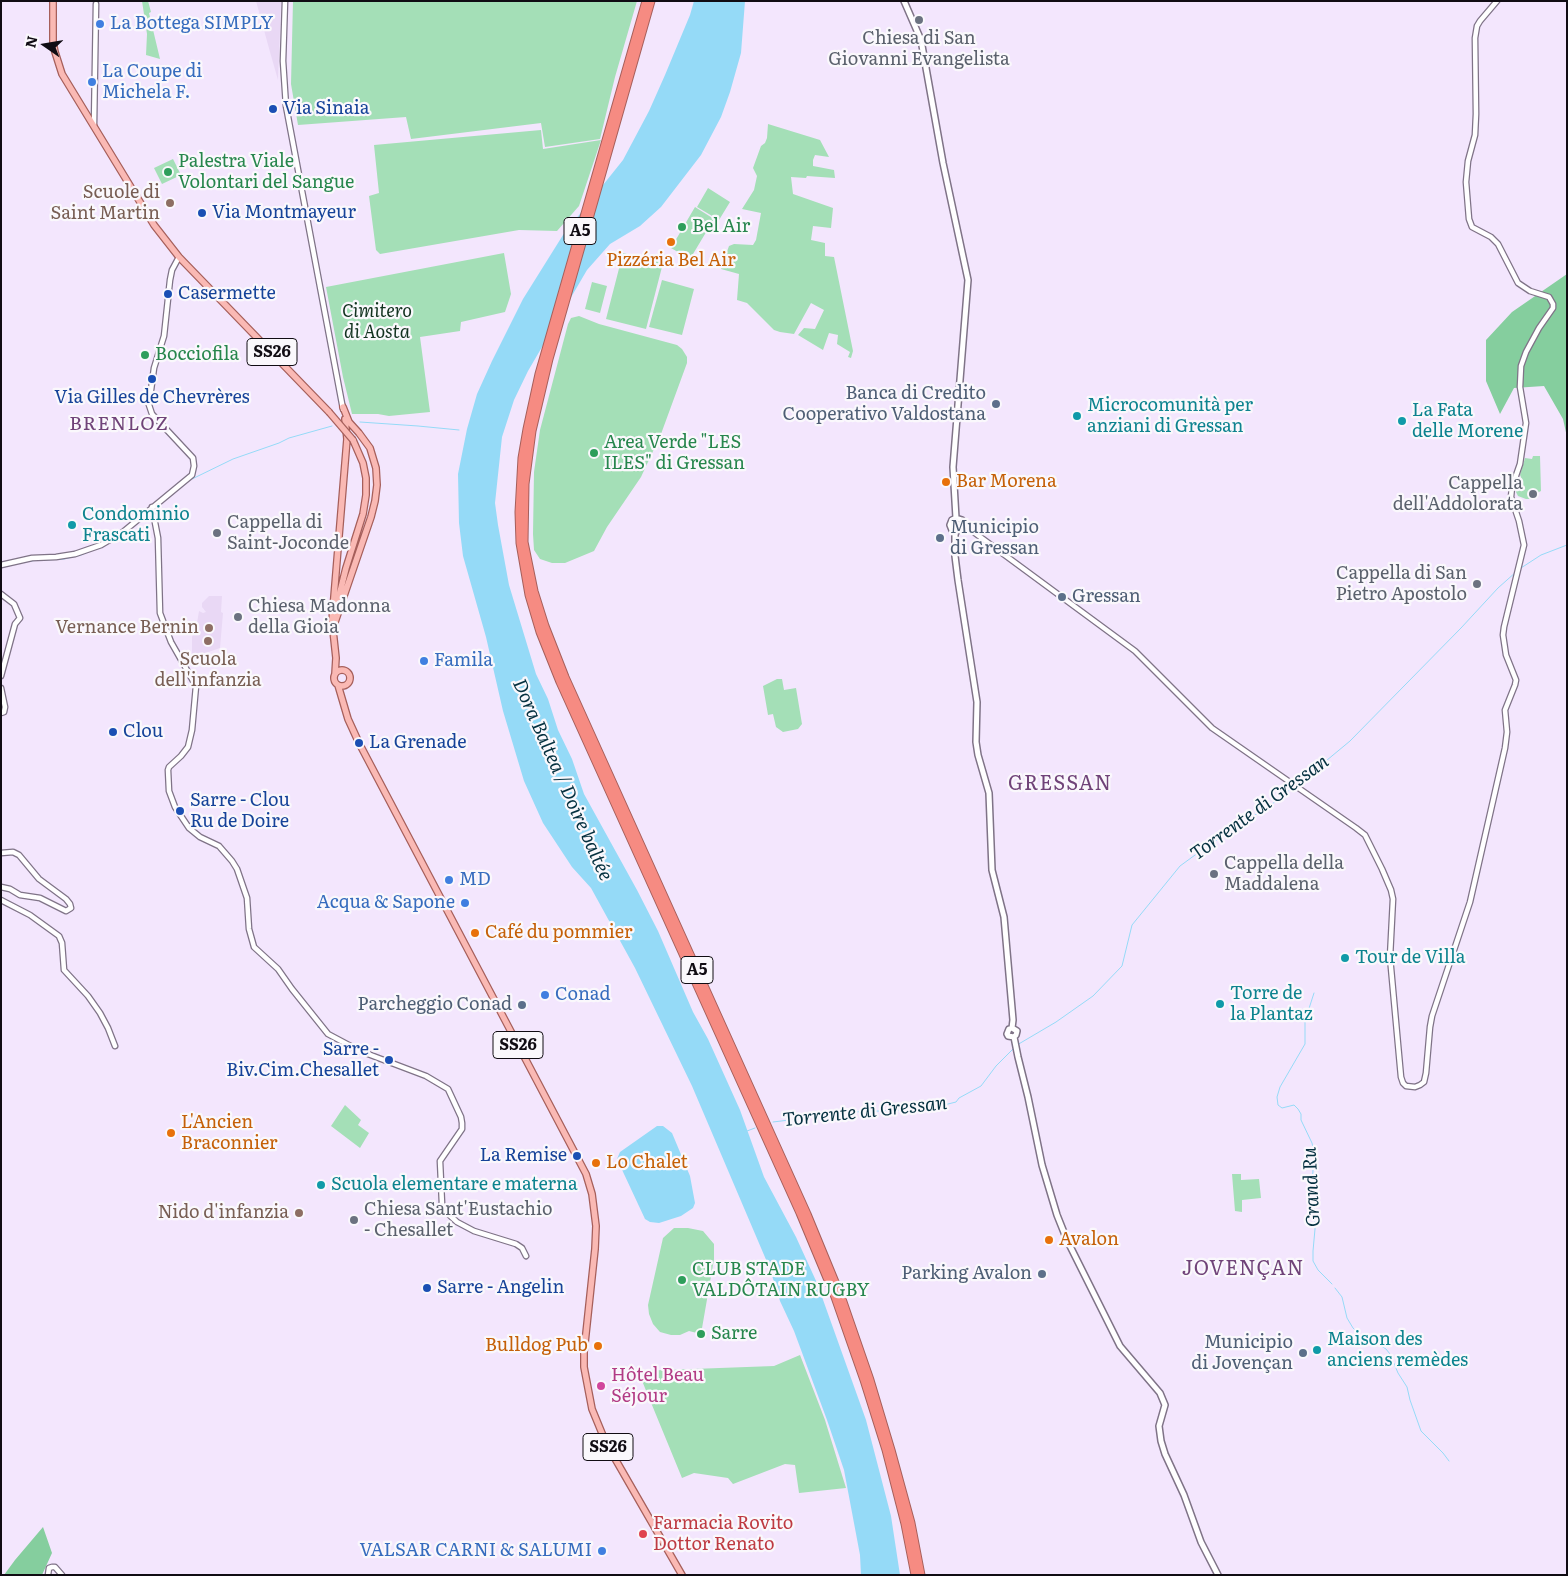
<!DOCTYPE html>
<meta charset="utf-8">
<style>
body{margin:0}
#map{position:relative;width:1568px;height:1576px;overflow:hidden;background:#f3e6fd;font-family:Literata,serif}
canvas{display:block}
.frame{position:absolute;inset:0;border:2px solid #100c13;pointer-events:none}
.north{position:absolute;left:20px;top:20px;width:50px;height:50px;-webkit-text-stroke:4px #faf8fc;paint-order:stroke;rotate:283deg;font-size:14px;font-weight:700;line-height:20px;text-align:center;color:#100c13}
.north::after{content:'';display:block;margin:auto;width:18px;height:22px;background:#100c13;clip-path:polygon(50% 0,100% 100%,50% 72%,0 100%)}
</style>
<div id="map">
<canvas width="1568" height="1576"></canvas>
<div class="frame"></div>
<div class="north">N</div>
</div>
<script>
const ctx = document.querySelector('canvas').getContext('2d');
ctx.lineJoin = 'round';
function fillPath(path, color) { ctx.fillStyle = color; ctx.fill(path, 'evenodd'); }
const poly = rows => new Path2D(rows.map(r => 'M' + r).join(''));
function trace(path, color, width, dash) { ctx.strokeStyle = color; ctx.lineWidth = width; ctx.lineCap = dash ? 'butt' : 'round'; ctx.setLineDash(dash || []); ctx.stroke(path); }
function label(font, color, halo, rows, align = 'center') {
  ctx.font = font + ' Literata,serif'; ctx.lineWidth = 4.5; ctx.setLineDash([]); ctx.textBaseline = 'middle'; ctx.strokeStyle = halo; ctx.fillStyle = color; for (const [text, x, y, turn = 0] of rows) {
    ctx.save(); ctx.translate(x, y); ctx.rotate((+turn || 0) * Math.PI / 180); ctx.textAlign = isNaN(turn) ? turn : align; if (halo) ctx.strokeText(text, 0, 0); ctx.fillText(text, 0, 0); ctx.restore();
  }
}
fillPath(poly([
 [256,1,281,1,278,80,270,52],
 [209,596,222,596,221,612,223,613,220,648,194,657,192,654,192,637,197,623,199,611,203,613,206,612,202,607,202,603]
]), '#e9d8f5');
fillPath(poly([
 [142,1,148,1,151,12,149,13,160,59,146,55,147,34],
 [293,1,637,1,615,77,600,139,545,147,541,123,411,139,406,117,298,125,291,84],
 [768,124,820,140,829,157,815,155,813,160,813,166,834,170,835,178,807,176,806,178,791,177,793,194,833,208,831,228,813,226,811,240,825,243,825,256,834,257,853,351,851,358,848,357,850,352,837,344,838,335,829,333,823,350,798,335,804,328,815,329,824,310,811,303,794,334,780,332,774,330,747,303,737,300,739,274,721,269,729,246,734,244,753,245,756,240,761,213,742,209,754,190,757,176,753,168,761,146,765,143,767,138],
 [541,130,543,149,601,140,579,206,557,231,519,230,380,254,376,250,369,196,379,193,374,145],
 [173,159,181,175,162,184,154,168],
 [708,188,730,202,719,220,697,207],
 [695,207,714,219,690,259,671,248],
 [504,253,511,294,505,312,461,322,460,331,420,337,430,412,389,416,378,414,352,414,343,377,326,287],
 [623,253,663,263,646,329,606,319],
 [662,280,694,289,682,335,649,327],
 [592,282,607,286,600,313,585,309],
 [579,316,599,324,677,345,682,349,687,357,687,363,661,434,641,477,607,527,594,551,565,563,552,563,540,559,534,550,533,534,534,472,540,430,568,324,571,318],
 [1533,456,1540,456,1541,491,1537,493,1533,489,1528,492,1530,499,1526,499,1518,496,1516,492,1521,477,1520,475,1525,458,1532,459],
 [777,679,782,679,784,690,796,688,802,724,798,729,783,732,776,727,773,714,768,715,763,686],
 [345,1105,361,1120,358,1125,369,1133,360,1148,331,1126],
 [1232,1174,1241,1174,1241,1180,1259,1179,1261,1198,1242,1200,1242,1212,1235,1211],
 [674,1228,688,1228,703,1231,714,1244,714,1259,701,1334,689,1331,680,1335,671,1335,660,1332,653,1324,649,1314,648,1305,663,1238],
 [800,1355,825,1420,846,1488,799,1493,795,1465,785,1464,733,1484,728,1478,694,1473,682,1478,638,1371,774,1366]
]), '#a4dfb7');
fillPath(poly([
 [1567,274,1567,437,1563,419,1544,386,1514,388,1500,414,1486,381,1486,340,1512,312],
 [43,1527,52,1553,42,1575,4,1575,15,1560]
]), '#85ce9e');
fillPath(poly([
 [694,1,745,1,741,53,730,92,721,117,701,155,661,207,640,226,610,244,587,270,528,371,514,400,502,437,495,503,498,525,509,585,536,674,548,699,558,730,572,759,584,794,637,890,658,931,693,1012,708,1039,740,1110,764,1177,796,1237,817,1283,866,1420,891,1516,900,1575,861,1575,860,1555,844,1470,827,1420,794,1331,780,1301,770,1269,692,1086,635,968,591,888,572,867,543,823,524,781,503,711,486,637,463,556,459,523,458,474,467,429,477,394,492,361,523,299,563,235,623,160,649,111,665,75,690,15],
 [657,1126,663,1126,672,1133,690,1176,695,1203,693,1208,681,1216,659,1223,650,1222,645,1219,617,1159,620,1152]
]), '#95daf7');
trace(poly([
 [360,422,418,426,459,430],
 [192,479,233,459,279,443,289,438,332,426],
 [179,489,186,483],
 [108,543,124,534],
 [43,560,64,559,81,555,98,548],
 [14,564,37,560],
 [1,568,8,566],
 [1521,568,1541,555,1567,545],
 [1297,785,1350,741,1461,628,1498,588,1516,572],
 [1314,993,1305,1021,1305,1044,1280,1087,1277,1097,1278,1105,1282,1108,1294,1105,1298,1109,1301,1114,1301,1120,1312,1143,1314,1153,1312,1187,1314,1199,1315,1229,1313,1251,1313,1261,1318,1270,1332,1284],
 [1017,1045,1056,1022,1093,996,1122,966,1132,925,1180,866,1206,847,1278,800,1293,787],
 [773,1122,854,1112,928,1109,956,1102,959,1098,981,1086,996,1066,1014,1048],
 [747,1131,755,1128],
 [1335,1288,1342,1297,1347,1318,1353,1328,1366,1341,1378,1344,1386,1349,1390,1354,1398,1373,1407,1387,1410,1400,1421,1431,1443,1453,1449,1461]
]), '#95daf7', 1);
const tertiary = poly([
 [285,1,283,61,286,106,343,409],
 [94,125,96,4],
 [152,507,158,538,160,613,171,642,196,686,192,730,188,747,181,756,169,767,168,770,169,791,175,807,189,828,200,837,219,846,232,861,237,869,247,898,249,929,254,947,278,969,292,989,328,1034,360,1051,426,1076,448,1089,461,1117,462,1123,462,1129,440,1161,442,1204,445,1211,457,1222,474,1231,516,1244,522,1248,526,1256],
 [964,525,1135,651,1212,728,1356,828,1365,835,1382,869,1391,890,1393,899,1390,957,1401,1077,1403,1083,1406,1086,1415,1087,1420,1085,1424,1082,1426,1073,1430,1027,1432,1016,1470,902,1505,748,1507,732,1505,710,1515,685,1516,680,1506,655,1503,635,1504,627,1524,545,1519,521,1511,497,1512,487,1520,464,1526,423,1520,387,1521,366,1526,352,1539,328,1553,308,1553,304,1549,297,1530,291,1518,283,1498,244,1491,237,1472,227,1469,219,1466,182,1468,161,1475,135,1476,114,1475,38,1477,26,1480,21,1497,1],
 [1,565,32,558,56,557,75,554,101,545,123,532,192,475,194,466,193,458,152,414,149,405,154,368,164,336,170,280,172,270,179,257],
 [1,594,14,604,20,618,15,624,1,676],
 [1,688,5,707,4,712,1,713],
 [1,853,13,852,19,855,39,879,66,899,70,904,71,908,66,911,40,898,20,895,10,889,1,887],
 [1,900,30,915,59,936,62,943,64,970,88,996,100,1013,108,1028,115,1046],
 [48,1575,49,1568,52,1567,55,1567,62,1575]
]);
const secondary = poly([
 [904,1,921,40,943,163,968,280,953,467,956,518],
 [956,518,952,520,950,525,952,530,955,531,955,556,958,580,977,702,976,742,978,755,989,793,992,870,1004,917,1013,1020,1012,1028,1009,1029,1007,1034,1008,1036,1014,1037],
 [955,531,961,530,964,525,962,520,956,518],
 [1012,1028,1017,1031,1016,1035,1014,1037,1018,1057,1028,1097,1042,1165,1057,1215,1067,1240,1120,1346,1160,1393,1165,1405,1159,1426,1161,1441,1165,1454,1184,1495,1201,1542,1218,1575]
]);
const primary = poly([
 [53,1,53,42,55,52,62,74,154,225,179,257,329,412],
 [336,608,346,568,363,514,366,495,366,478,363,463,353,440],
 [334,625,371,517,375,501,377,485,376,468,370,448,359,433,349,422,343,407],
 '334 678a8 8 0 1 1 16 0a8 8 0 1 1-16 0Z',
 [335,674,336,658,332,621,347,439,345,419],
 [338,685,348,719,359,743,586,1174,592,1194,596,1226,595,1249,584,1352,584,1367,592,1409,606,1443,682,1575]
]);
const motorway = poly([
 [646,1,539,374,527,429,522,458,519,512,520,543,529,595,540,632,560,682,800,1213,835,1297,864,1380,886,1450,905,1524,915,1575],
 [651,1,549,359,532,431,525,484,524,542,534,591,545,626,565,677,807,1214,842,1299,870,1380,891,1450,911,1523,921,1575]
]);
trace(tertiary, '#7f7387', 7);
trace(secondary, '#7f7387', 8);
trace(primary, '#a65f5b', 8);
trace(motorway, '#a65f5b', 9);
trace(tertiary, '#fff', 4.5);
trace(secondary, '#fff', 5);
trace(primary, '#fab9b4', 5.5);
trace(motorway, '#f68b82', 7);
const primaryBridge = poly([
 [329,412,353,440]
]);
trace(primaryBridge, '#a65f5b', 8, []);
trace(primaryBridge, '#fab9b4', 5.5);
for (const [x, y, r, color] of [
 [919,20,5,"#6b7280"],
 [100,24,5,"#3f7fe0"],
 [92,82,5,"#3f7fe0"],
 [273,109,5,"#1a4fb4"],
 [168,172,5,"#2e9e5b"],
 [170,203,5,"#8d6e63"],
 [202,213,5,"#1a4fb4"],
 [682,227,5,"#2e9e5b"],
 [671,242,5,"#e8710a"],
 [168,294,5,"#1a4fb4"],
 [145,355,5,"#2e9e5b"],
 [152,379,5,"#1a4fb4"],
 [996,404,5,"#5c6f8a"],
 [1077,416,5,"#0f9aa8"],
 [1402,421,5,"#0f9aa8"],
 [594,453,5,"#2e9e5b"],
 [946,482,5,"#e8710a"],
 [1533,494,5,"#6b7280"],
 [72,525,5,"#0f9aa8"],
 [217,533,5,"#6b7280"],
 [940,538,5,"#5c6f8a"],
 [1477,584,5,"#6b7280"],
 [1062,597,5,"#5c6f8a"],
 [238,617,5,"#6b7280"],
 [209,628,5,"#8d6e63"],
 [208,641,5,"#8d6e63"],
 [424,661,5,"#3f7fe0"],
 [113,732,5,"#1a4fb4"],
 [359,743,5,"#1a4fb4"],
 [180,811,5,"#1a4fb4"],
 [1214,874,5,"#6b7280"],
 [449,880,5,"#3f7fe0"],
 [465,903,5,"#3f7fe0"],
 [475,933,5,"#e8710a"],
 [1345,958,5,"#0f9aa8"],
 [545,995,5,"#3f7fe0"],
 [1220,1004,5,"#0f9aa8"],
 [522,1005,5,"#5c6f8a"],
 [389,1060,5,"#1a4fb4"],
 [171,1133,5,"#e8710a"],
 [577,1156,5,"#1a4fb4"],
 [596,1163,5,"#e8710a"],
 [321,1185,5,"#0f9aa8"],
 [299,1213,5,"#8d6e63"],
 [354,1220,5,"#6b7280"],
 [1049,1240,5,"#e8710a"],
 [1042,1274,5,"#5c6f8a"],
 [682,1280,5,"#2e9e5b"],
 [427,1288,5,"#1a4fb4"],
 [701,1334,5,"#2e9e5b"],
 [598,1346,5,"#e8710a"],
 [1317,1350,5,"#0f9aa8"],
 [1303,1353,5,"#5c6f8a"],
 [601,1386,5,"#d1479c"],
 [643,1534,5,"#e0444e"],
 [602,1551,5,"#3f7fe0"]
]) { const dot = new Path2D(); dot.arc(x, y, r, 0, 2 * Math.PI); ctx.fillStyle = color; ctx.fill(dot); trace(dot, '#faf8fc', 2); }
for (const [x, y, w] of [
 [580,231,32],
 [272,352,50],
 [697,970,32],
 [518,1045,50],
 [608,1447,50]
]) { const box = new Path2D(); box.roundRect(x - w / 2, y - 13.5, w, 27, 4); ctx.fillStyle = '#faf8fc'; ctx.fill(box); trace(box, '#100c13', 1); }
label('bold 16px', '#100c13', null, [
 ["A5",580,231],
 ["SS26",272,352],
 ["A5",697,970],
 ["SS26",518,1045],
 ["SS26",608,1447]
]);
label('18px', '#366cbe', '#faf8fc', [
 ["La Bottega SIMPLY",110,24],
 ["La Coupe di",102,72],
 ["Michela F.",102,93],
 ["Famila",434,661],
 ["MD",459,880],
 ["Acqua & Sapone",455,903,"right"],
 ["Conad",555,995],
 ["VALSAR CARNI & SALUMI",592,1551,"right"]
], 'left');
label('18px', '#5b616d', '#faf8fc', [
 ["Chiesa di San",919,39,"center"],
 ["Giovanni Evangelista",919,60,"center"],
 ["Cappella",1523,484,"right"],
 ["dell'Addolorata",1523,505,"right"],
 ["Cappella di",227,523],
 ["Saint-Joconde",227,544],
 ["Cappella di San",1467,574,"right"],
 ["Pietro Apostolo",1467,595,"right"],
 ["Chiesa Madonna",248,607],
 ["della Gioia",248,628],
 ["Cappella della",1224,864],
 ["Maddalena",1224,885],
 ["Chiesa Sant'Eustachio",364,1210],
 ["- Chesallet",364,1231]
], 'left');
label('18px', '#164399', '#faf8fc', [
 ["Via Sinaia",283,109],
 ["Via Montmayeur",212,213],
 ["Casermette",178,294],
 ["Via Gilles de Chevrères",152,398,"center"],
 ["Clou",123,732],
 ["La Grenade",369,743],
 ["Sarre - Clou",190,801],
 ["Ru de Doire",190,822],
 ["Sarre -",379,1050,"right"],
 ["Biv.Cim.Chesallet",379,1071,"right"],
 ["La Remise",567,1156,"right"],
 ["Sarre - Angelin",437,1288]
], 'left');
label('18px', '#27864d', '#faf8fc', [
 ["Palestra Viale",178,162],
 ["Volontari del Sangue",178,183],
 ["Bel Air",692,227],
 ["Bocciofila",155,355],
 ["Area Verde \"LES",604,443],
 ["ILES\" di Gressan",604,464],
 ["CLUB STADE",692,1270],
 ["VALDÔTAIN RUGBY",692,1291],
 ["Sarre",711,1334]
], 'left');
label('18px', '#785e54', '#faf8fc', [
 ["Scuole di",160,193],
 ["Saint Martin",160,214],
 ["Vernance Bernin",199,628],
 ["Scuola",208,660,"center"],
 ["dell'infanzia",208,681,"center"],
 ["Nido d'infanzia",289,1213]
], 'right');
label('18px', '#c56008', '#faf8fc', [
 ["Pizzéria Bel Air",671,261,"center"],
 ["Bar Morena",956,482],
 ["Café du pommier",485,933],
 ["L'Ancien",181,1123],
 ["Braconnier",181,1144],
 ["Lo Chalet",606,1163],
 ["Avalon",1059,1240],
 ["Bulldog Pub",588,1346,"right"]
], 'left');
label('italic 18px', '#12321f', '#faf8fc', [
 ["Cimitero",377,312],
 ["di Aosta",377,333]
]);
label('18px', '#4e5e75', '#faf8fc', [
 ["Banca di Credito",986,394],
 ["Cooperativo Valdostana",986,415],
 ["Municipio",950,528,"left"],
 ["di Gressan",950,549,"left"],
 ["Gressan",1072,597,"left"],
 ["Parcheggio Conad",512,1005],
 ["Parking Avalon",1032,1274],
 ["Municipio",1293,1343],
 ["di Jovençan",1293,1364]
], 'right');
label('18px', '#0d838f', '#faf8fc', [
 ["Microcomunità per",1087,406],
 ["anziani di Gressan",1087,427],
 ["La Fata",1412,411],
 ["delle Morene",1412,432],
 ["Condominio",82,515],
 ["Frascati",82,536],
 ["Tour de Villa",1355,958],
 ["Torre de",1230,994],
 ["la Plantaz",1230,1015],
 ["Scuola elementare e materna",331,1185],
 ["Maison des",1327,1340],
 ["anciens remèdes",1327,1361]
], 'left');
label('18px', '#b23c85', '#faf8fc', [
 ["Hôtel Beau",611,1376],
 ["Séjour",611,1397]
], 'left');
label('18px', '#be3a42', '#faf8fc', [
 ["Farmacia Rovito",653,1524],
 ["Dottor Renato",653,1545]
], 'left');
ctx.letterSpacing = '1px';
label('19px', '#704379', '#faf8fc', [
 ["BRENLOZ",119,424]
]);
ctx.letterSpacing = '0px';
label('italic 19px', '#053140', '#faf8fc', [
 ["Dora Baltea / Doire baltée",562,780,66],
 ["Torrente di Gressan",1260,808,-36],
 ["Torrente di Gressan",865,1112,-6],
 ["Grand Ru",1312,1187,-93]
]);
ctx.letterSpacing = '1px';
label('20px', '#704379', '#faf8fc', [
 ["GRESSAN",1060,784],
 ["JOVENÇAN",1243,1269]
]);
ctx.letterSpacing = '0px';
</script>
